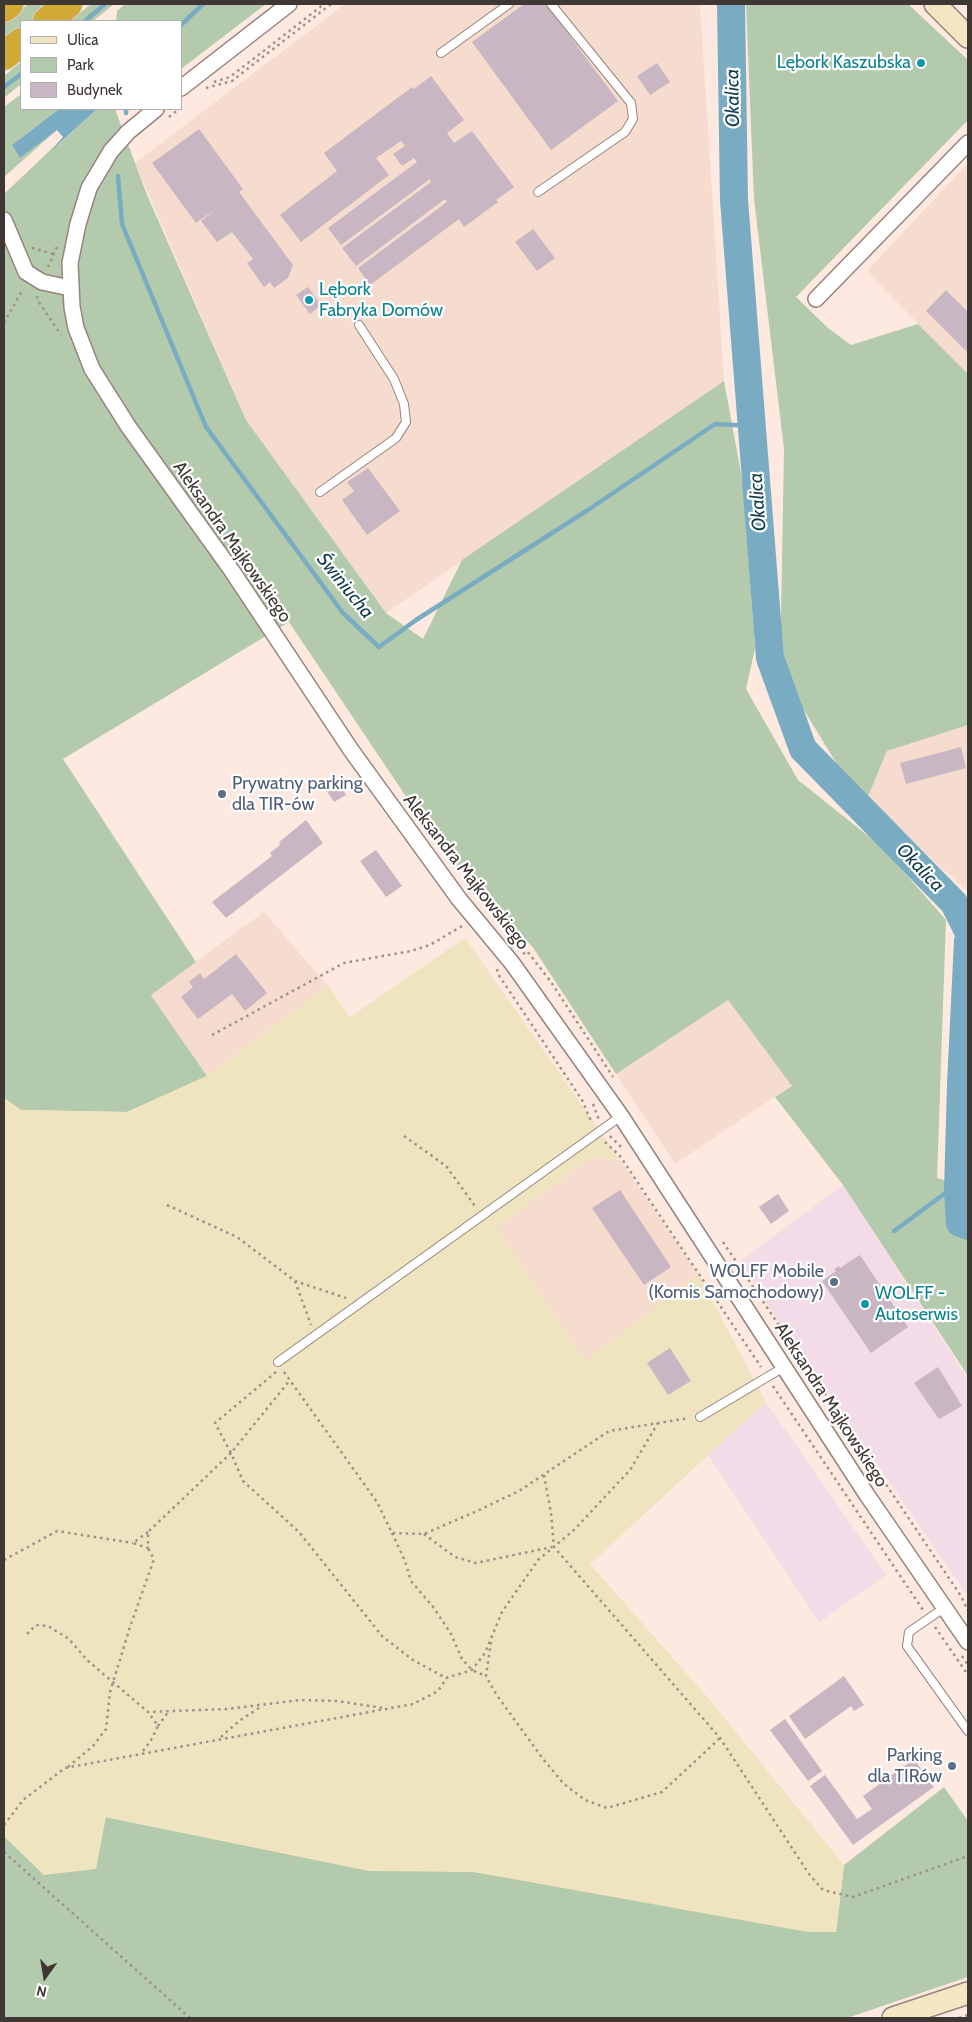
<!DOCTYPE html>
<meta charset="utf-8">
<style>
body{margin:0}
#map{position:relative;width:972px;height:2022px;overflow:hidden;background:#fde9df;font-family:Cabin,sans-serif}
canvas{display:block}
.frame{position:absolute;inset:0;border:5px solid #3f3733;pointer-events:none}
.legend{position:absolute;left:20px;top:20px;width:162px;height:90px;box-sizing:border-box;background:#fff;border:1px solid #b2afad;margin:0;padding:6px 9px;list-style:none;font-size:15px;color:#3f3733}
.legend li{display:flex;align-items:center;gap:10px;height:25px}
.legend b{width:25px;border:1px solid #b2afad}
.north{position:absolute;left:20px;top:1952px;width:50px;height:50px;-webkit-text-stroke:4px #fff;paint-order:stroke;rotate:193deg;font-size:14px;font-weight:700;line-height:20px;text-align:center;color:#3f3733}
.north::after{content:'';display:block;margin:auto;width:18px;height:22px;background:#3f3733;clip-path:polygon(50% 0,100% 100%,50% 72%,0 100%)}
</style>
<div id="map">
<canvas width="972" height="2022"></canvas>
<div class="frame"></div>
<ul class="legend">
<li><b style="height:6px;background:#f2e6c3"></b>Ulica</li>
<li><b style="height:14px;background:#b4caac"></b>Park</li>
<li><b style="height:14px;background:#c8b7c3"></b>Budynek</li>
</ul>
<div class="north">N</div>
</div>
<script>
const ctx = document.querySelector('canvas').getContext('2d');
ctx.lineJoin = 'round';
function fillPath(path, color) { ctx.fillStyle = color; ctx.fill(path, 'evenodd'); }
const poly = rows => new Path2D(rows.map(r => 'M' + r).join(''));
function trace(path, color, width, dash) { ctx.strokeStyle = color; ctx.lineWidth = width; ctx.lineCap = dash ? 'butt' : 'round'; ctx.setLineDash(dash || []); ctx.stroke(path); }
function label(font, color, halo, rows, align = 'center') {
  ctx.font = font + ' Cabin,sans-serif'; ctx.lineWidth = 4.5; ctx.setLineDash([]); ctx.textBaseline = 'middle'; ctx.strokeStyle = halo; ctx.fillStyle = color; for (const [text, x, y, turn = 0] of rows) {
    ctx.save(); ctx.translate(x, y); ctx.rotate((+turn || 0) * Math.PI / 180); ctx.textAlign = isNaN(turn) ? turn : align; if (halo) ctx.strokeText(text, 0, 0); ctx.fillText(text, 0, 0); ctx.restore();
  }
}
fillPath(poly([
 [843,1185,968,1379,968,1596,783,1329,740,1261],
 [766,1402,886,1575,819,1622,708,1455]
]), '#f3dce8');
fillPath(poly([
 [345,4,700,4,724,381,386,613,246,420,135,163],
 [968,163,968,374,869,274,869,269],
 [968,725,968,892,867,799,887,751],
 [264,912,328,986,207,1076,151,994],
 [727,999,792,1085,675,1164,616,1074],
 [594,1156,620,1160,698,1274,586,1362,496,1227]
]), '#f6dcce');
fillPath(poly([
 [28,4,51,4,31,21,21,21,21,29,4,43,4,24],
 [91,4,114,4,93,21,70,21],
 [125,4,266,4,181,69,181,21,116,21,117,11],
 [746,4,908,4,968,60,968,120,796,297,828,328,851,345,918,324,968,374,968,725,887,751,867,799,843,774,780,671,784,449,754,199],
 [21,62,21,84,4,98,4,76],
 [21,94,21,109,59,109,12,145,20,157,57,130,4,177,4,107],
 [97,109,115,109,147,195,246,420,386,613,423,639,462,560,724,381,743,484,755,648,746,689,798,780,882,847,946,920,937,1178,968,1187,968,1376,843,1185,775,1097,792,1086,728,1000,616,1074,532,946,474,889,411,804,289,622,63,759,196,962,151,995,207,1076,127,1112,21,1110,4,1098,4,229,17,239,4,208,4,194,64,137,56,147],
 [944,1787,968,1821,968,1977,847,2018,4,2018,4,1836,44,1875,105,1817,356,1868,474,1872,836,1932,844,1865]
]), '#b4caac');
fillPath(poly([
 [465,938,620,1160,594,1156,497,1227,586,1361,698,1274,766,1402,590,1564,709,1699,844,1865,836,1932,808,1932,474,1872,369,1871,106,1817,96,1869,44,1875,4,1836,4,1098,21,1110,127,1112,207,1076,328,986,350,1017]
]), '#eee4bf');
fillPath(poly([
 [59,109,97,109,51,151,63,137,57,130,20,158,12,145]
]), '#79acc2');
trace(poly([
 [85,21,105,4],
 [181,25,203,4],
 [4,87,21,74],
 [126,109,126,113],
 [118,176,122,224,206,427,343,613,379,647,416,620,588,510,715,424,752,426],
 [894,1231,959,1183]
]), '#79acc2', 4.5);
trace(poly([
 [731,4,734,200,770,658,803,749,954,903,968,931],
 [968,941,961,1084,958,1191,960,1223,968,1226]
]), '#79acc2', 28);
fillPath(poly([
 [524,4,546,4,618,101,551,150,472,42],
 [921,55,929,63,920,71,912,63],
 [657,63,670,82,650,95,637,76],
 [431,76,464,120,447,133,454,143,472,131,514,187,496,200,498,202,464,227,459,219,370,285,358,268,447,202,445,199,356,266,342,248,431,182,430,179,341,245,328,228,417,162,414,158,402,166,393,154,405,146,401,141,376,158,389,175,301,242,280,215,337,171,324,153,412,87,414,89],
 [199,129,243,189,239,192,293,265,288,278,274,288,270,282,264,287,247,263,253,259,232,232,217,242,201,221,216,209,196,223,152,163],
 [533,229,555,258,537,271,515,242],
 [308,287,321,305,310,314,296,295],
 [946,290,968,312,968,353,926,311],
 [368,468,400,511,367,535,342,500,354,491,347,482],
 [961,747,966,768,906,784,900,763],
 [336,779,346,795,334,802,324,787],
 [306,820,323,843,226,918,212,902,272,856,270,853,280,845,279,842],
 [376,850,402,886,386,897,360,861],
 [236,954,267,993,245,1011,232,994,198,1019,181,997,193,987,189,982,200,973,204,979],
 [620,1190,671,1267,644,1285,592,1208],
 [778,1194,789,1211,771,1224,759,1207],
 [860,1255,908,1327,871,1353,822,1281,836,1271,834,1269,839,1266,840,1268],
 [670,1348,691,1381,668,1395,647,1363],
 [938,1367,962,1406,939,1419,914,1383],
 [844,1676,864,1705,854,1711,851,1706,805,1739,789,1716],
 [785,1719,822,1771,808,1781,770,1730],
 [914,1759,934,1787,853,1845,810,1786,825,1775,857,1819,872,1809,863,1796]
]), '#c8b7c3');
const lane = poly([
 [441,53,509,4],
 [538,192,625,132,633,119,631,103,551,4],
 [320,492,396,438,406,422,404,404,394,379,359,325],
 [278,1362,621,1116],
 [700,1417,784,1367],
 [944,1608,909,1632,907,1646,968,1731]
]);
const street = poly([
 [181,88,289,4],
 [156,109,128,132,111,151,89,188,78,224,70,263,72,307,76,328,92,369,128,426,232,571,351,750,459,899,512,963,621,1116,867,1495,968,1642],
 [4,220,26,272,42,282,70,288],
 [816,299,968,143]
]);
const secondary = poly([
 [935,4,968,37],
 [893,2018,968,1993]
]);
const highway = poly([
 [4,8,9,4],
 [47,21,68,4],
 [4,56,21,42]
]);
trace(lane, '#96847b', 10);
trace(street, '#96847b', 18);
trace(secondary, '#96847b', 24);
trace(highway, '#d5d3d2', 30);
trace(poly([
 [214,82,230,77,324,4],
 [206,88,232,81,331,4],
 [169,117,179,109],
 [32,248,53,254],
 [48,267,57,247],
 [37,296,38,301,61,335],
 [4,323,23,289],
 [523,954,527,951,551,982,613,1077],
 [497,969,498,974,582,1100,592,1123],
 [212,1035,344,963,411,951,430,945,462,926],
 [593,1104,599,1120],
 [404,1136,446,1166,475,1206],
 [610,1136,622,1148],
 [605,1142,620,1156,761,1367],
 [167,1205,237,1237,295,1281,346,1298],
 [723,1242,961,1596,968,1611],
 [295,1281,311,1325],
 [276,1372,215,1423,231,1453,290,1380],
 [284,1372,377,1502,392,1533,424,1534,477,1511,519,1491,609,1431,689,1418],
 [773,1386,923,1610],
 [544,1475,551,1513,554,1547,720,1738,809,1874,823,1890,853,1897,968,1856],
 [148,1532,133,1543,148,1548,148,1532,231,1453,243,1481,299,1532,382,1636,413,1660,446,1678,472,1670,485,1653,502,1612,538,1560,575,1529,630,1470,658,1423],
 [392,1533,405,1561,411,1581,434,1608,451,1634,462,1659,472,1670,486,1676],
 [424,1534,455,1557,476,1563,552,1547],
 [4,1560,57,1531,133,1543],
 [935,1627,968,1675],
 [27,1634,36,1625,48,1626,69,1639,87,1660,148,1712,227,1709,300,1700,337,1701,383,1708],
 [491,1642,486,1676,496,1694,543,1759,564,1784,585,1800,607,1808,662,1792,720,1738],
 [962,1656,968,1665],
 [158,1726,168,1712],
 [221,1737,239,1721,262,1706],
 [143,1751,151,1740,158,1726,148,1712],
 [68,1767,93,1746,106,1729,110,1692,130,1627,154,1559,148,1548],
 [4,1825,23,1800,65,1768,413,1704,438,1691,446,1679],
 [4,1852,190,2018],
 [959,2018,968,2015]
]), '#9f9189', 2.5, [2.5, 4]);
trace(lane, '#fff', 8);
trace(street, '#fff', 15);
trace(secondary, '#f2e6c3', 21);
trace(highway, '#d2aa36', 28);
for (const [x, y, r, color] of [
 [921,63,5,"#0f9aa8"],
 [309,300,5,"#0f9aa8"],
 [222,794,5,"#5c6f8a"],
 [834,1282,5,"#5c6f8a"],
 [865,1304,5,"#0f9aa8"],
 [952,1766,5,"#5c6f8a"]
]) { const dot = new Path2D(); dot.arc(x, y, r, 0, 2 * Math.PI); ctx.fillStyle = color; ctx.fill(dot); trace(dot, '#fff', 2); }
label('18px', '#0d838f', '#fff', [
 ["Lębork Kaszubska",911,63,"right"],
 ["Lębork",319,290],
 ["Fabryka Domów",319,311],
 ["WOLFF -",875,1294],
 ["Autoserwis",875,1315]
], 'left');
label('18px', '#3f3733', '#fff', [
 ["Aleksandra Majkowskiego",232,542,55],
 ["Aleksandra Majkowskiego",466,872,52],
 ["Aleksandra Majkowskiego",831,1405,57]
]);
label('18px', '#4e5e75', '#fff', [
 ["Prywatny parking",232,784,"left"],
 ["dla TIR-ów",232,805,"left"],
 ["WOLFF Mobile",824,1272],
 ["(Komis Samochodowy)",824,1293],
 ["Parking",942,1756],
 ["dla TIRów",942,1777]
], 'right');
label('italic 19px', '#0e3b4c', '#fff', [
 ["Okalica",733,98,-91],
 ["Okalica",758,502,-94],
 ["Świniucha",345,586,51],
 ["Okalica",920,868,46]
]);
</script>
